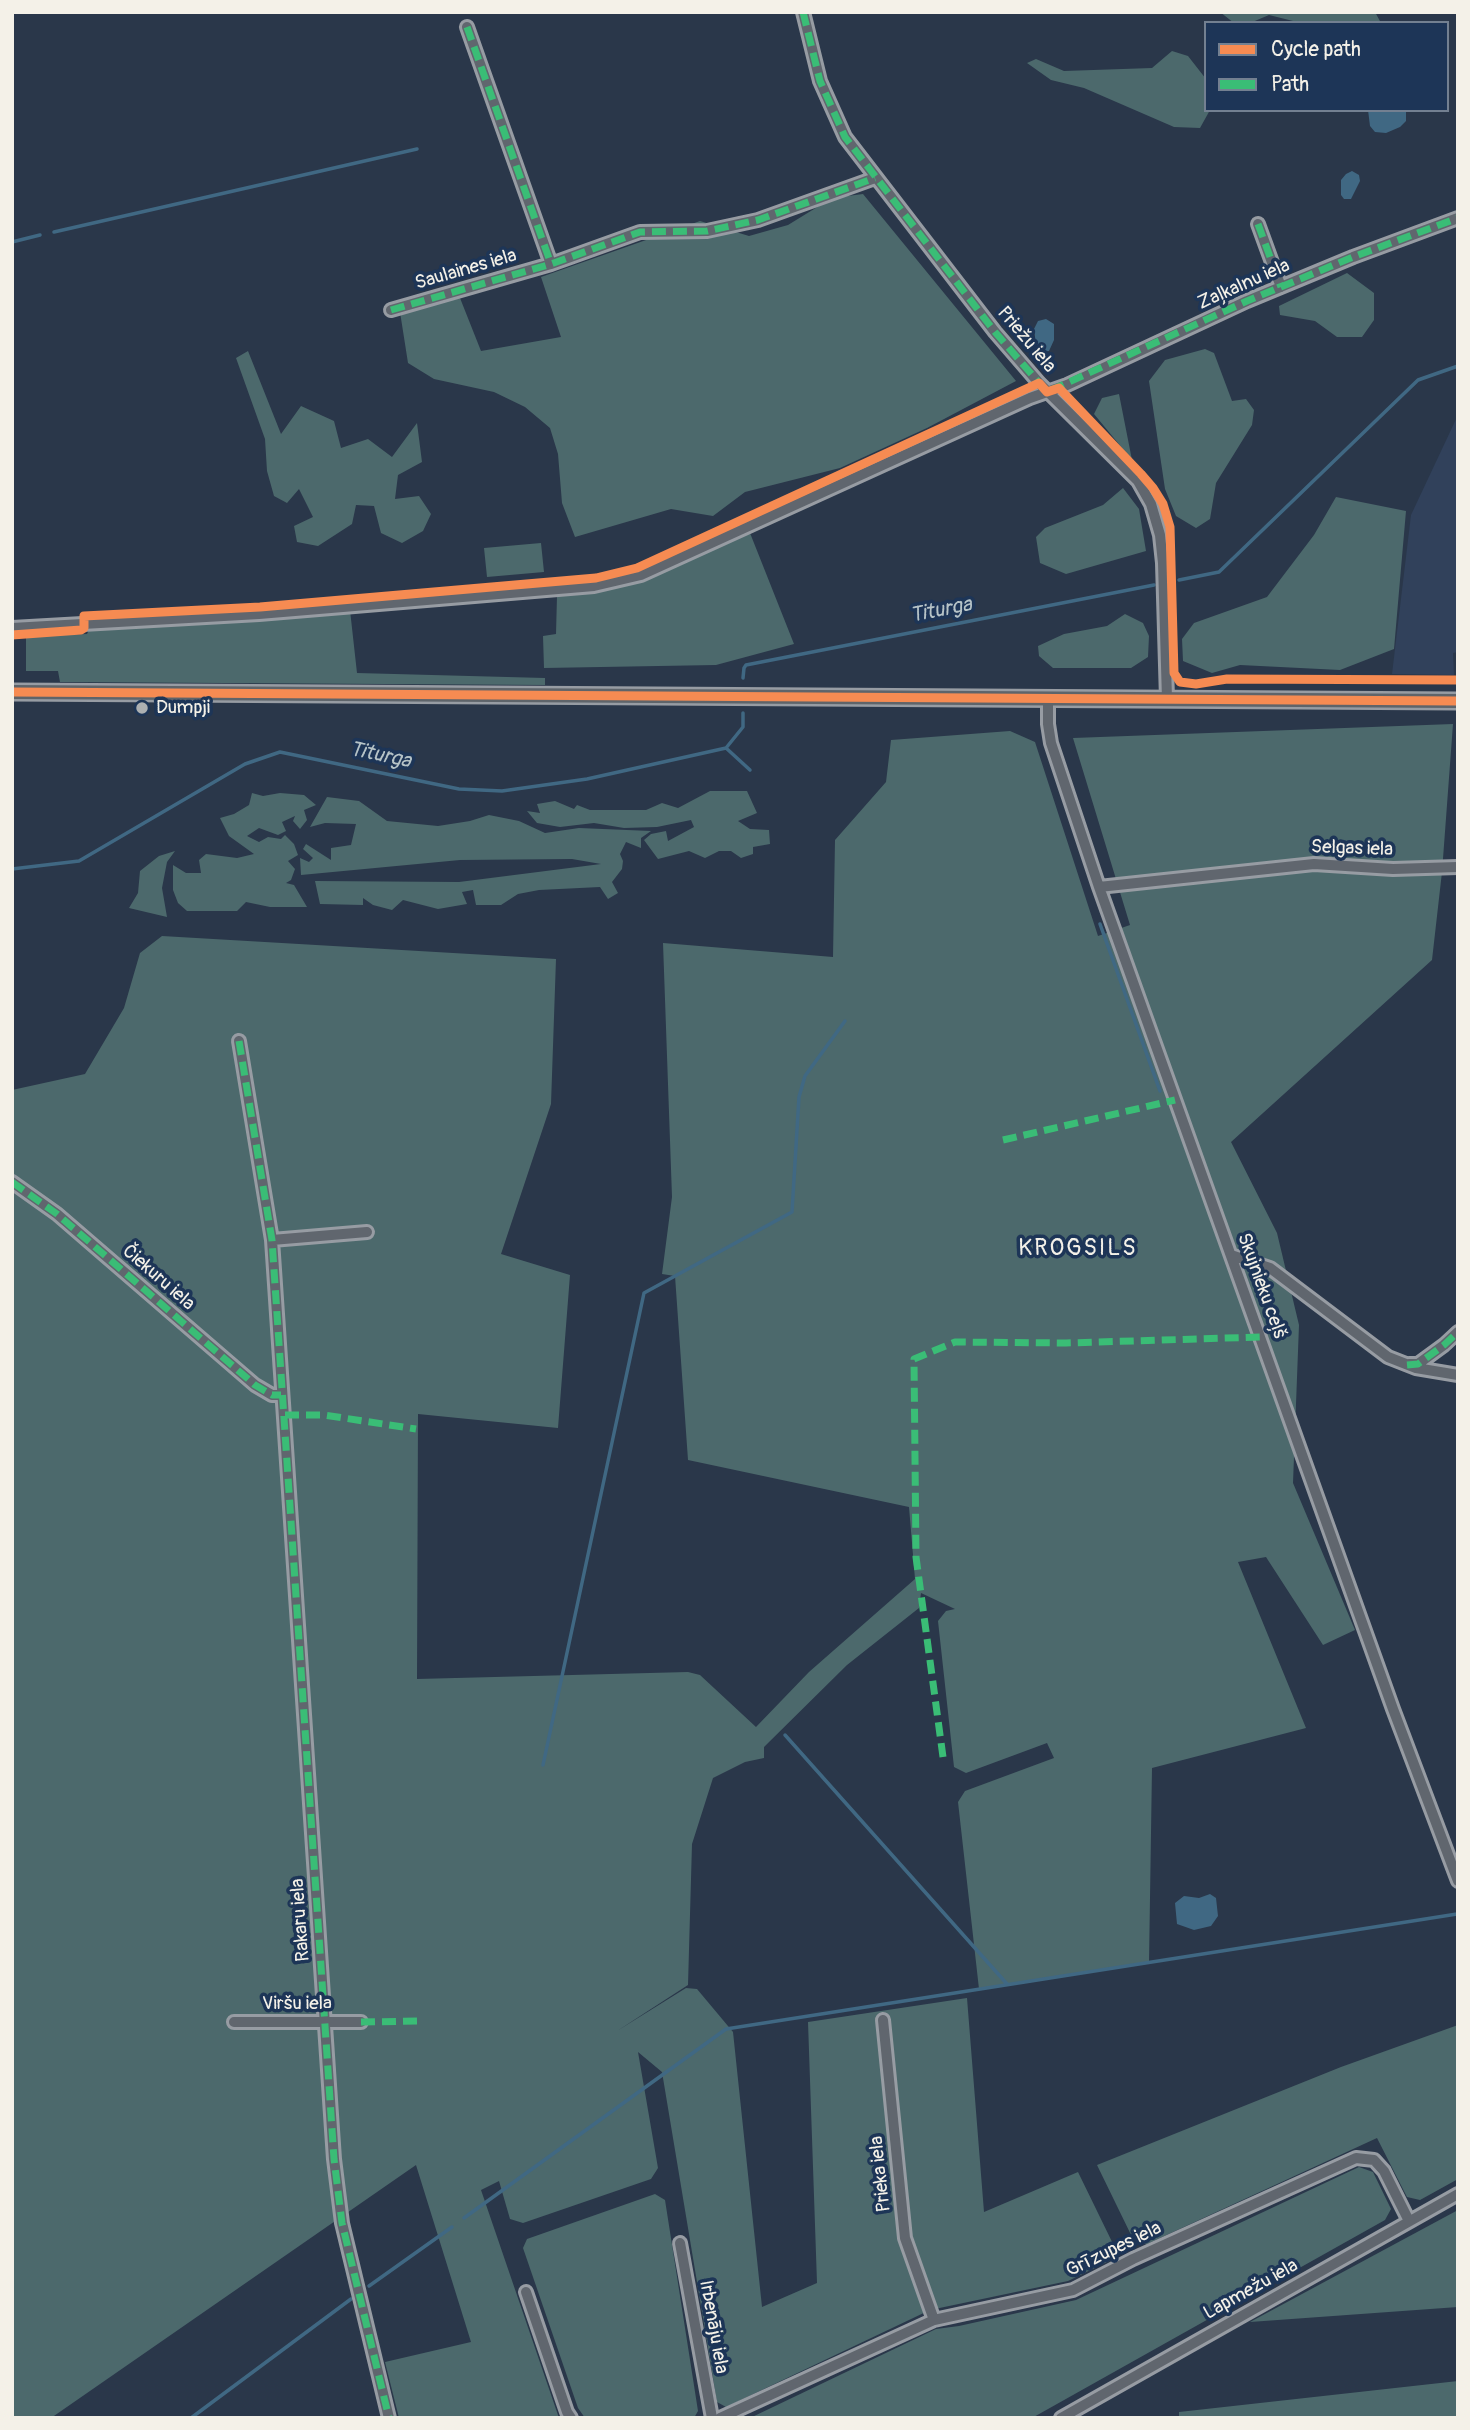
<!DOCTYPE html>
<meta charset="utf-8">
<style>
body{margin:0}
#map{position:relative;width:1470px;height:2430px;overflow:hidden;background:#2a374a;font-family:Pangolin,sans-serif}
canvas{display:block}
.frame{position:absolute;inset:0;border:14px solid #f4f1e8;pointer-events:none}
.legend{position:absolute;left:1204px;top:21px;width:245px;height:91px;box-sizing:border-box;background:#1d3557;border:2px solid #738091;margin:0;padding:9px 12px;list-style:none;font-size:21px;color:#f4f1e8}
.legend li{display:flex;align-items:center;gap:14px;height:35px}
.legend b{width:35px;border:2px solid #738091}
</style>
<div id="map">
<canvas width="1470" height="2430"></canvas>
<div class="frame"></div>
<ul class="legend">
<li><b style="height:9px;background:#f68b52"></b>Cycle path</li>
<li><b style="height:9px;background:#3abd76"></b>Path</li>
</ul>
</div>
<script>
const ctx = document.querySelector('canvas').getContext('2d');
ctx.lineJoin = 'round';
function fillPath(path, color) { ctx.fillStyle = color; ctx.fill(path, 'evenodd'); }
const poly = rows => new Path2D(rows.map(r => 'M' + r).join(''));
function trace(path, color, width, dash) { ctx.strokeStyle = color; ctx.lineWidth = width; ctx.lineCap = dash ? 'butt' : 'round'; ctx.setLineDash(dash || []); ctx.stroke(path); }
function label(font, color, halo, rows, align = 'center') {
  ctx.font = font + ' Pangolin,sans-serif'; ctx.lineWidth = 7; ctx.setLineDash([]); ctx.textBaseline = 'middle'; ctx.strokeStyle = halo; ctx.fillStyle = color; for (const [text, x, y, turn = 0] of rows) {
    ctx.save(); ctx.translate(x, y); ctx.rotate((+turn || 0) * Math.PI / 180); ctx.textAlign = isNaN(turn) ? turn : align; if (halo) ctx.strokeText(text, 0, 0); ctx.fillText(text, 0, 0); ctx.restore();
  }
}
fillPath(poly([
 [1458,415,1458,652,1453,653,1454,675,1392,674,1411,515]
]), '#31415b');
fillPath(poly([
 [1220,12,1375,12,1381,23,1301,23,1269,15,1250,23,1234,23],
 [1172,51,1188,56,1206,79,1206,110,1210,110,1200,128,1174,127,1084,88,1051,80,1027,63,1036,59,1064,71,1152,68],
 [863,194,1016,381,927,428,840,468,745,492,713,516,671,509,575,537,562,503,558,454,550,428,525,407,494,392,434,379,408,363,400,312,460,298,481,351,561,337,541,277,700,221,749,236,788,225,832,198],
 [1347,273,1374,293,1374,320,1362,337,1337,337,1315,321,1280,315,1279,306],
 [1205,349,1214,353,1232,401,1246,399,1254,410,1252,425,1216,483,1210,519,1196,528,1176,516,1165,489,1149,381,1165,360],
 [248,351,281,434,301,406,334,421,341,448,368,439,392,457,417,423,422,462,398,475,395,499,419,496,431,514,423,531,402,543,381,533,374,506,356,505,352,524,318,546,297,542,294,526,313,517,299,489,287,503,274,496,267,471,265,439,236,358],
 [1119,394,1132,460,1094,414,1102,398],
 [1123,488,1139,509,1146,551,1066,574,1040,563,1036,537,1045,528,1103,505],
 [1336,497,1406,511,1394,649,1340,670,1240,665,1212,673,1183,661,1182,639,1194,623,1267,597,1314,535],
 [750,533,794,644,716,665,544,668,543,636,556,634,557,596,636,583],
 [541,543,544,572,487,577,484,548],
 [350,610,357,673,545,678,545,685,60,682,58,671,26,671,26,636,87,634,90,628],
 [1125,614,1143,623,1149,636,1148,657,1131,668,1053,668,1039,656,1038,646,1064,634,1107,626],
 [1453,724,1442,872,1432,960,1231,1142,1277,1233,1299,1325,1293,1483,1355,1630,1323,1645,1266,1557,1238,1562,1306,1728,1152,1768,1149,1963,979,1989,958,1802,965,1791,1054,1758,1047,1743,966,1773,954,1767,938,1621,946,1611,955,1609,921,1593,919,1608,847,1665,764,1747,764,1758,745,1762,713,1778,692,1844,688,1985,617,2031,686,1988,697,1989,733,2032,762,2307,817,2283,808,2022,967,1998,984,2212,1078,2172,1116,2250,1111,2260,1068,2281,930,2310,726,2407,717,2402,662,2072,638,2052,658,2168,651,2179,523,2223,510,2219,499,2181,481,2190,559,2418,399,2418,385,2362,471,2342,416,2165,51,2418,12,2418,12,1090,85,1074,124,1008,140,953,162,936,556,959,551,1104,501,1254,570,1275,558,1428,418,1414,417,1679,688,1672,700,1675,756,1727,809,1672,915,1579,909,1507,688,1460,675,1276,662,1274,672,1197,663,943,833,957,835,840,886,782,891,740,1010,731,1035,742,1098,936,1130,925,1073,738],
 [710,791,747,791,757,813,738,821,750,829,769,830,770,844,753,847,753,854,741,858,731,851,719,851,705,858,689,851,658,859,644,840,651,834,666,831,668,841,694,827,691,820,657,827,624,828,594,823,560,827,537,823,527,811,540,813,537,804,555,801,574,809,577,805,590,810,646,810,662,803,678,808],
 [252,793,263,796,280,793,304,795,316,805,304,810,307,820,300,829,293,821,295,816,282,822,286,831,278,835,259,828,247,836,259,842,268,837,281,839,285,835,294,844,298,855,288,861,295,869,291,880,286,883,294,885,307,907,270,907,246,902,237,911,187,911,178,903,173,890,173,865,186,873,201,873,199,860,206,854,237,858,254,854,229,836,220,818,234,814,249,805],
 [327,797,359,801,387,821,438,826,470,821,489,815,519,821,545,833,579,828,651,831,641,838,641,848,626,842,620,854,623,861,622,869,612,882,618,893,608,899,600,887,539,890,518,894,501,905,476,905,473,890,462,892,467,904,438,909,403,900,392,910,373,905,363,898,363,905,320,904,315,881,459,882,601,864,572,859,460,860,301,875,300,858,309,862,313,858,303,849,306,844,331,860,331,848,351,845,356,824,325,823,310,827],
 [175,851,167,862,162,888,167,917,129,908,138,893,140,871,159,856],
 [1458,2025,1458,2179,1420,2200,1407,2197,1377,2138,1147,2244,1134,2241,1097,2165,1341,2067],
 [1359,2167,1373,2172,1391,2209,1385,2220,1032,2418,750,2418,936,2329,959,2326,1076,2300],
 [655,2194,665,2200,698,2411,694,2418,585,2418,578,2408,523,2248,527,2239],
 [1458,2210,1458,2307,1250,2322],
 [1458,2381,1458,2418,1179,2418,1179,2412]
]), '#4c696c');
fillPath(poly([
 [1368,110,1406,110,1406,121,1400,127,1386,133,1375,132,1370,126],
 [1352,171,1359,175,1360,181,1351,199,1344,199,1341,195,1341,180,1346,174],
 [1046,319,1054,324,1054,340,1049,351,1041,352,1036,345,1034,329,1038,321],
 [1210,1894,1216,1898,1218,1916,1211,1926,1194,1930,1177,1924,1175,1903,1184,1896,1199,1898]
]), '#406883');
trace(poly([
 [54,232,417,149],
 [12,242,40,235],
 [1179,580,1219,572,1418,380,1458,366],
 [743,678,744,668,746,665,1154,585],
 [726,748,750,770],
 [12,869,79,861,245,764,280,752,459,789,502,791,587,779,726,748,743,727,743,713],
 [1100,924,1160,1091],
 [785,1735,1007,1984],
 [543,1765,644,1293,792,1212,799,1097,805,1076,845,1021],
 [464,2218,726,2029,1457,1914],
 [369,2286,452,2227],
 [191,2418,351,2299]
]), '#406883', 3.5);
const minor = poly([
 [803,12,820,81,845,137,995,332,1039,383,1138,481,1151,504,1160,535,1163,563,1167,699],
 [467,27,551,264],
 [1258,224,1281,287],
 [391,310,551,264,640,232,707,231,758,220,875,178],
 [12,628,259,614,594,586,641,575,1030,398,1067,385,1247,301,1353,257,1458,218],
 [1048,699,1048,724,1051,743,1099,887,1393,1709,1458,1881],
 [1099,887,1314,864,1393,869,1458,867],
 [239,1041,272,1240,334,2159,342,2223,389,2418],
 [12,1182,57,1214,255,1385,272,1395,281,1395],
 [272,1240,367,1232],
 [1231,1255,1270,1268,1388,1357,1416,1368,1458,1375],
 [1409,1364,1418,1364,1444,1345,1458,1332],
 [883,2020,905,2238,934,2320],
 [234,2022,361,2022],
 [680,2243,712,2418],
 [526,2292,567,2412,571,2418],
 [720,2418,934,2320,1073,2290,1133,2259,1356,2158,1374,2160,1384,2171,1409,2221],
 [1061,2418,1458,2194]
]);
const major = poly([
 [12,692,1458,701]
]);
trace(minor, '#979ca3', 16);
trace(major, '#979ca3', 19);
trace(minor, '#60666e', 10);
trace(major, '#5e646a', 14);
trace(poly([
 [803,12,820,81,845,137,995,332,1047,392,1247,301,1353,257,1458,218],
 [467,27,551,264],
 [1258,224,1281,287],
 [391,310,551,264,640,232,707,231,758,220,875,178],
 [239,1041,272,1240,334,2159,342,2223,389,2418],
 [1003,1140,1175,1100],
 [12,1182,57,1214,255,1385,272,1395,281,1395],
 [1407,1365,1418,1364,1444,1345,1458,1332],
 [285,1415,324,1415,416,1429],
 [943,1757,916,1557,914,1359,955,1342,1066,1343,1261,1337],
 [361,2022,418,2021]
]), '#3abd76', 7, [14, 7]);
trace(poly([
 [12,635,81,630,84,628,84,616,260,607,596,578,637,568,1039,383,1047,392,1059,388,1141,474,1153,488,1163,504,1170,527,1174,673,1180,682,1196,684,1227,679,1458,680],
 [12,692,1458,701]
]), '#f68b52', 9);
for (const [x, y, r, color] of [
 [142,708,7,"#adb0b1"]
]) { const dot = new Path2D(); dot.arc(x, y, r, 0, 2 * Math.PI); ctx.fillStyle = color; ctx.fill(dot); trace(dot, '#1d3557', 2.5); }
label('19px', '#f4f1e8', '#1d3557', [
 ["Saulaines iela",466,270,-16],
 ["Zaļkalnu iela",1244,285,-24],
 ["Priežu iela",1026,340,50],
 ["Selgas iela",1352,849,2],
 ["Čiekuru iela",158,1278,41],
 ["Skujnieku ceļš",1261,1286,70],
 ["Rakaru iela",301,1920,-94],
 ["Viršu iela",297,2004],
 ["Prieka iela",881,2174,-96],
 ["Grīzupes iela",1114,2250,-26],
 ["Lapmežu iela",1251,2290,-29],
 ["Irbenāju iela",713,2327,80]
]);
label('19px', '#f4f1e8', '#1d3557', [
 ["Dumpji",156,708]
], 'left');
label('italic 21px', '#b6c3c7', '#1d3557', [
 ["Titurga",941,611,-11],
 ["Titurga",380,756,12]
]);
ctx.letterSpacing = '2px';
label('23px', '#f4f1e8', '#1d3557', [
 ["KROGSILS",1078,1249]
]);
ctx.letterSpacing = '0px';
</script>
